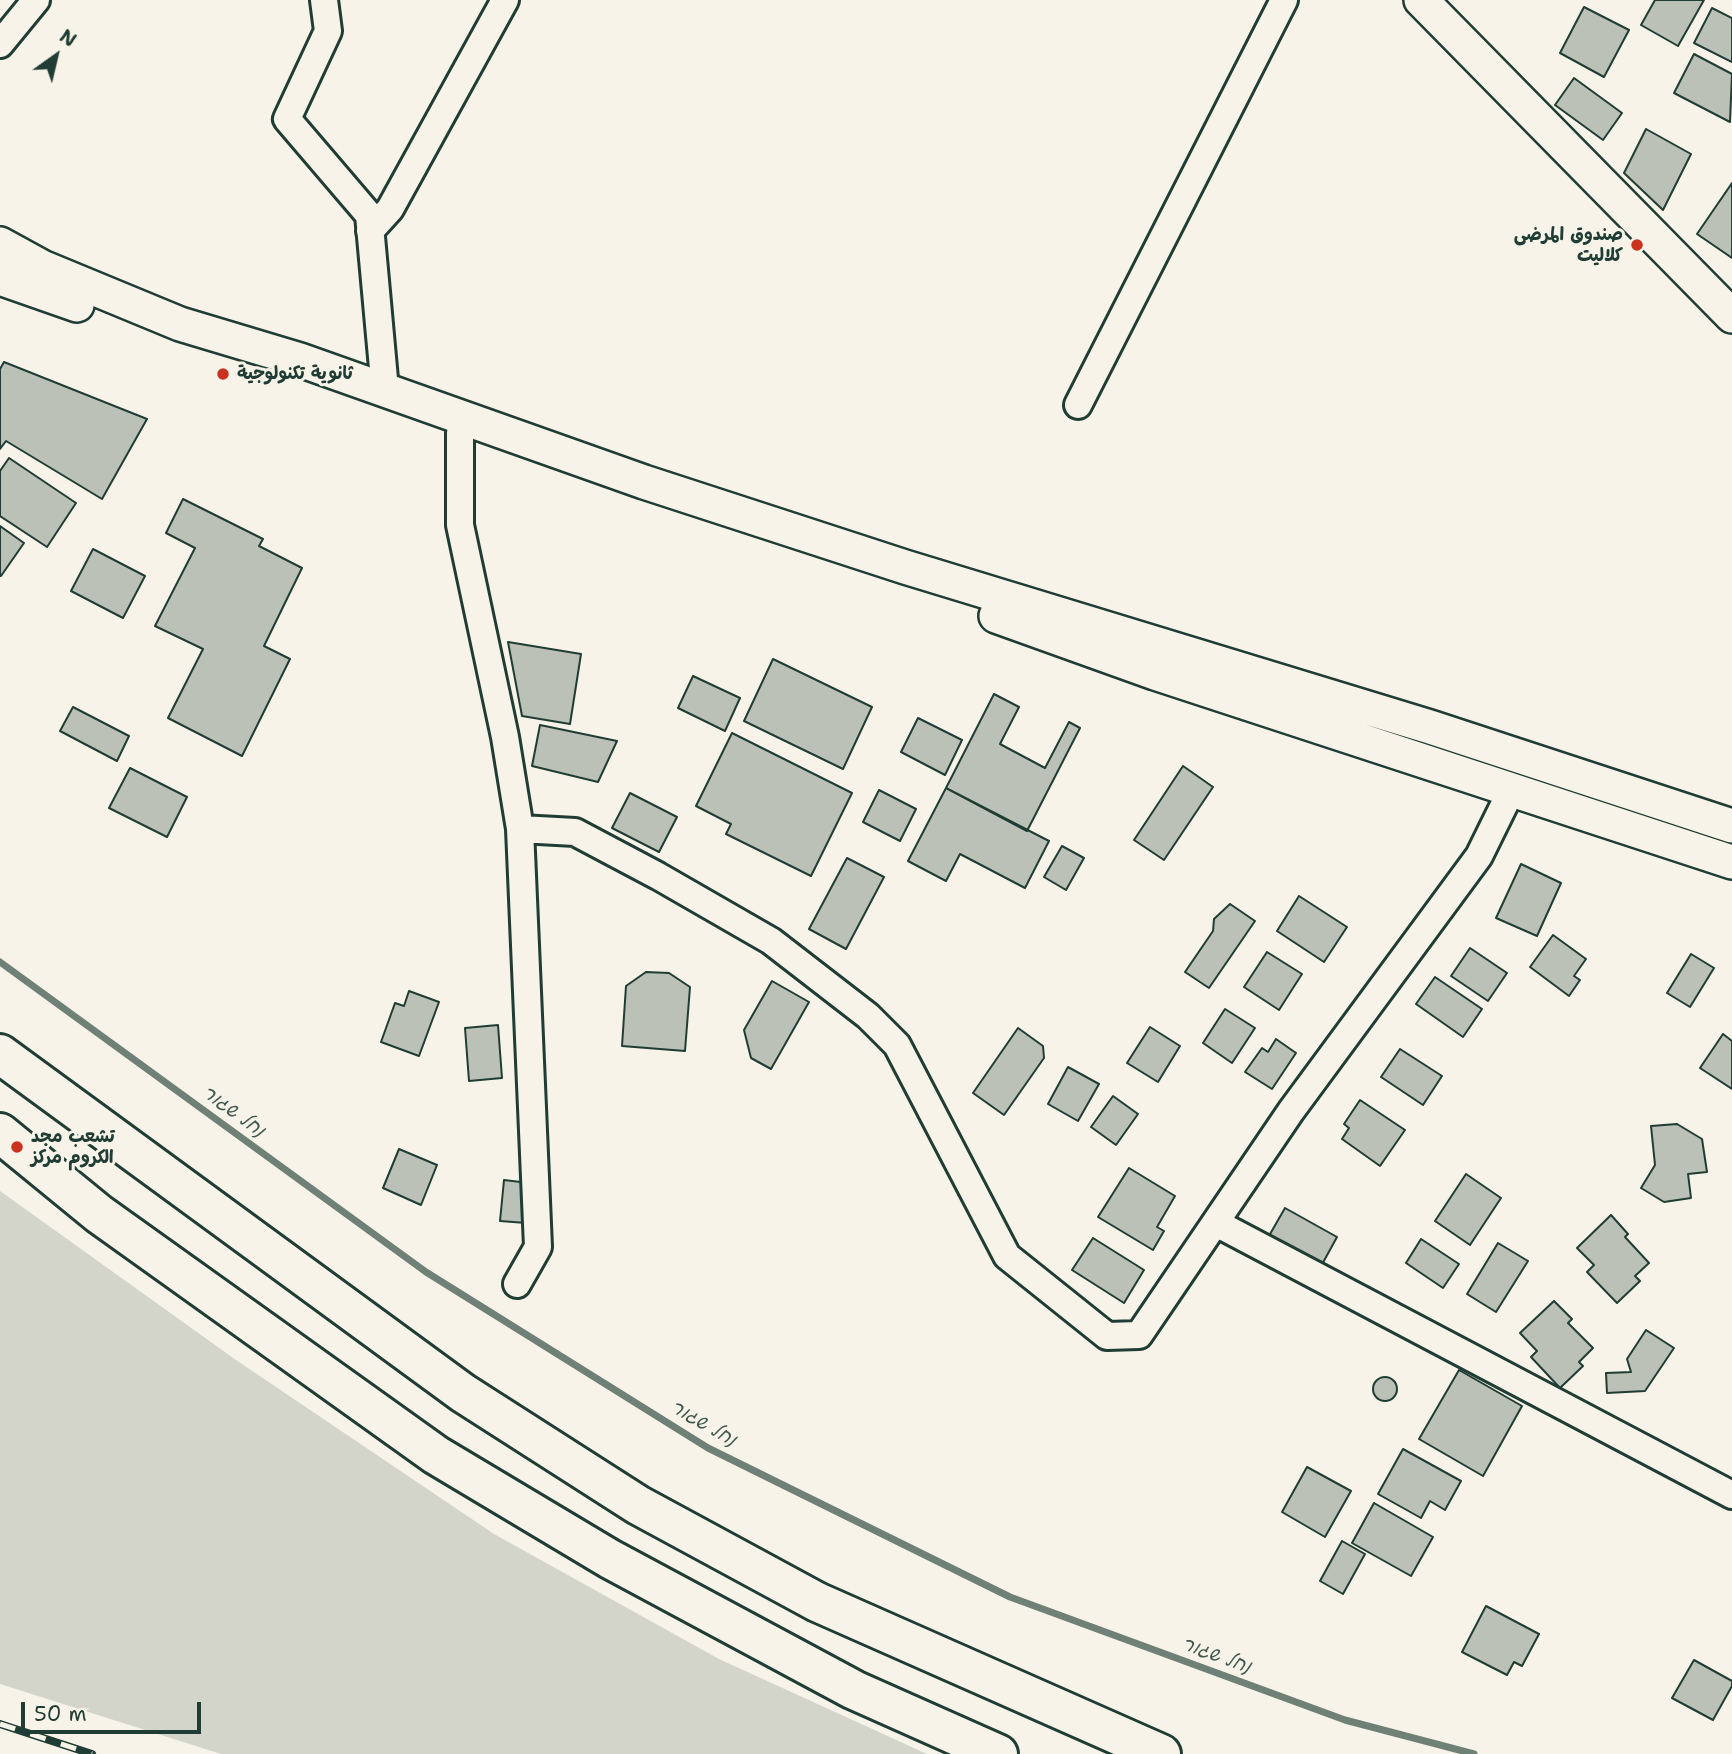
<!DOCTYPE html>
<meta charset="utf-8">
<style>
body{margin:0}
#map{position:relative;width:1732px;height:1754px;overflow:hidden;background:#f7f3e8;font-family:"Shantell Sans",sans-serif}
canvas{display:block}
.north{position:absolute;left:21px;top:21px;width:70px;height:70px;-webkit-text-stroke:5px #f7f3e8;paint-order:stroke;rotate:34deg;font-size:19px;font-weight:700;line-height:28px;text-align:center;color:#1f3d34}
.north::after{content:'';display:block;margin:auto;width:24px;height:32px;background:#1f3d34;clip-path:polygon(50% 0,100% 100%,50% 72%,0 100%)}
.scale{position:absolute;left:21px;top:1702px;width:180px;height:32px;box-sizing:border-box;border:4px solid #1f3d34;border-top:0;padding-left:9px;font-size:21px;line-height:24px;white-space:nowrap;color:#1f3d34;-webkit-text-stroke:5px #f7f3e8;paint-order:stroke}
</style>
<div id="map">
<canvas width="1732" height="1754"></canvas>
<div class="north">N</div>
<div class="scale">50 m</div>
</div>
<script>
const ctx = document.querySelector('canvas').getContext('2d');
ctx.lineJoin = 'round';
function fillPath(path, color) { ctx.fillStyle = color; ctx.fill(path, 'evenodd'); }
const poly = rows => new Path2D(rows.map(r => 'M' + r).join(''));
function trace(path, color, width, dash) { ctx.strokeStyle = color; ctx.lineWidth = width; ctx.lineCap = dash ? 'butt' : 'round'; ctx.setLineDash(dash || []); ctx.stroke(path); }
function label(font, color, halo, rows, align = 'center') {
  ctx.font = font + ' "Shantell Sans","Playpen Sans Arabic","Playpen Sans Hebrew",sans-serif'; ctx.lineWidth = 6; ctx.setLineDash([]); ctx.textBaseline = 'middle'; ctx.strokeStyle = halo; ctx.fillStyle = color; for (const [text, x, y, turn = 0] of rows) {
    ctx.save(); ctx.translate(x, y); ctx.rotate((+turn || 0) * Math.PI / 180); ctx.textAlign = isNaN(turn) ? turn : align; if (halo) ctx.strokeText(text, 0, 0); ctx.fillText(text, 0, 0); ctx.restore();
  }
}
fillPath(poly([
 [0,1191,236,1360,494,1534,719,1659,927,1754,221,1754,0,1684]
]), '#d3d5ca');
trace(poly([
 [0,962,426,1272,708,1448,1010,1597,1345,1720,1474,1754]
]), '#6f8077', 7);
const building = poly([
 [1655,0,1704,0,1678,46,1641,25,1655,0],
 [1584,7,1629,30,1604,77,1560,53,1584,7],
 [1712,8,1732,18,1732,62,1694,43,1712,8],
 [1694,54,1732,74,1730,122,1674,93,1694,54],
 [1574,78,1622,113,1603,140,1555,105,1574,78],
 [1646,129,1691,154,1663,210,1624,173,1646,129],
 [1732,183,1732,258,1697,234,1732,183],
 [4,362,147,419,102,499,6,441,0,449,0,369,4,362],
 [9,458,76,503,47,547,0,516,0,471,9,458],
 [183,499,263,539,259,546,302,568,264,646,290,659,242,756,168,718,203,649,155,626,195,548,166,533,183,499],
 [0,526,24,543,1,576,0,576,0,526],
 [93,549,145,576,123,618,71,591,93,549],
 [508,642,581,654,570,724,522,716,508,642],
 [773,659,872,707,843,769,744,721,773,659],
 [693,676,740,698,725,731,678,708,693,676],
 [994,694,1019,707,1000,744,1045,768,1069,722,1080,728,1027,831,946,788,994,694],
 [73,707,129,736,117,761,60,731,73,707],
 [918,718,962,740,945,775,901,752,918,718],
 [540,725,617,741,598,782,532,766,540,725],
 [732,733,852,793,811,876,726,834,731,824,696,806,732,733],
 [1183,766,1213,787,1164,860,1134,840,1183,766],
 [130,768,187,797,167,837,109,808,130,768],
 [946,788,1049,841,1025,888,960,854,946,881,908,861,946,788],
 [879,790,916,809,900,841,863,822,879,790],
 [630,793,677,817,659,852,612,828,630,793],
 [1062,846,1084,858,1066,890,1044,877,1062,846],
 [847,858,884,877,846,949,809,929,847,858],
 [1521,864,1561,883,1537,936,1496,918,1521,864],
 [1299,896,1347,927,1324,962,1277,931,1299,896],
 [1230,904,1255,921,1209,988,1185,972,1213,931,1214,919,1230,904],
 [1553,935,1586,959,1574,976,1580,980,1569,996,1530,967,1553,935],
 [1470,948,1507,973,1488,1001,1451,976,1470,948],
 [1267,952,1302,974,1279,1010,1244,987,1267,952],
 [1691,954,1714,968,1690,1007,1667,993,1691,954],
 [646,972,669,973,690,987,685,1051,622,1046,626,986,646,972],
 [1435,977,1482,1009,1463,1037,1416,1004,1435,977],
 [772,981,809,1002,771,1069,751,1058,744,1030,772,981],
 [409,991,439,1002,419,1056,381,1042,395,1003,404,1006,409,991],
 [1225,1009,1255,1028,1232,1063,1203,1043,1225,1009],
 [498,1025,502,1078,469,1081,465,1028,498,1025],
 [1150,1027,1180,1046,1158,1082,1127,1063,1150,1027],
 [1018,1028,1043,1046,1044,1058,1004,1115,973,1093,1018,1028],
 [1723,1034,1732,1041,1732,1089,1700,1068,1723,1034],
 [1276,1039,1296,1053,1272,1089,1245,1072,1262,1048,1268,1052,1276,1039],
 [1400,1049,1442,1076,1423,1105,1381,1077,1400,1049],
 [1068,1067,1099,1084,1078,1121,1048,1104,1068,1067],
 [1113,1096,1138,1114,1116,1145,1091,1127,1113,1096],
 [1360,1100,1405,1130,1380,1166,1342,1139,1349,1128,1344,1124,1360,1100],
 [1677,1124,1702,1139,1707,1172,1688,1174,1691,1198,1664,1202,1641,1188,1655,1165,1651,1126,1677,1124],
 [399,1149,437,1165,421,1205,383,1188,399,1149],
 [1129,1168,1175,1196,1157,1227,1164,1231,1153,1250,1098,1217,1129,1168],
 [1466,1174,1501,1198,1470,1245,1435,1221,1466,1174],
 [504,1180,529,1183,526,1223,500,1221,504,1180],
 [1285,1208,1337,1237,1319,1270,1266,1241,1285,1208],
 [1611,1215,1628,1234,1625,1237,1649,1263,1635,1276,1640,1281,1617,1303,1587,1272,1594,1265,1577,1248,1611,1215],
 [1093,1238,1144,1270,1124,1303,1072,1270,1093,1238],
 [1421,1239,1459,1264,1443,1288,1406,1263,1421,1239],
 [1498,1243,1528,1261,1496,1312,1467,1294,1498,1243],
 [1554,1301,1572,1319,1568,1323,1593,1348,1579,1362,1583,1366,1560,1388,1531,1357,1537,1351,1520,1333,1554,1301],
 [1646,1330,1674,1348,1645,1391,1607,1393,1606,1373,1631,1372,1627,1359,1646,1330],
 [1459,1370,1522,1406,1483,1476,1419,1439,1459,1370],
 '1373 1389a12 12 0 1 1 24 0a12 12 0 1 1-24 0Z',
 [1403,1449,1461,1481,1445,1510,1430,1501,1421,1518,1378,1494,1403,1449],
 [1307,1467,1351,1491,1325,1537,1282,1512,1307,1467],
 [1374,1503,1433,1537,1411,1576,1352,1543,1374,1503],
 [1342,1541,1365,1554,1343,1594,1320,1581,1342,1541],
 [1486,1606,1539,1634,1522,1666,1514,1662,1507,1675,1462,1652,1486,1606],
 [1694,1660,1732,1681,1732,1686,1713,1720,1672,1698,1694,1660]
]);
fillPath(building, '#bbc1b6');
trace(building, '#1f3d34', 2);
const minor = poly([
 [324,0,328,31,287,119,369,215,385,390],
 [0,44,36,0],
 [370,231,390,209,505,0],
 [1078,405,1284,0],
 [460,433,460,525,505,737,520,829,538,1247,517,1284],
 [520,829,575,832,658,876,771,941,868,1016,897,1045,1007,1256,1107,1336,1139,1335,1291,1111,1479,856,1511,791],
 [1216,1223,1732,1495]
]);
const tertiary = poly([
 [1421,0,1732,316],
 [0,244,42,267,180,324,300,360,644,482,905,567,1430,727,1732,826],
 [0,278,77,305],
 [996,616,1155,673,1732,862]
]);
const trunk = poly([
 [0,1054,463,1393,638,1505,817,1602,1161,1754],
 [0,1133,99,1214,436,1455,610,1559,854,1690,998,1754]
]);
trace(minor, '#1f3d34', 32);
trace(tertiary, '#1f3d34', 38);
trace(trunk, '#1f3d34', 44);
trace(minor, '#f7f3e8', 26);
trace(tertiary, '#f7f3e8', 33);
trace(trunk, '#f7f3e8', 38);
const rail = poly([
 [0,1724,92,1754]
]);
trace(rail, '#1f3d34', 8);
trace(rail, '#f7f3e8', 5, [16]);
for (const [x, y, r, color] of [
 [1637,245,7,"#c8321e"],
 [223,374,7,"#c8321e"],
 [17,1147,7,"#c8321e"]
]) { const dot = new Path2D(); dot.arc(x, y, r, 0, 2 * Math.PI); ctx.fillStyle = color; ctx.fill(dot); trace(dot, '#f7f3e8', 2.5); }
label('bold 18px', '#1f3d34', '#f7f3e8', [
 ["صندوق المرضى",1623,235,"right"],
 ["كلاليت",1623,256,"right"],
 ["ثانوية تكنولوجية",237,374],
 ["تشعب مجد",31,1137],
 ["الكروم مركز",31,1158]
], 'left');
label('italic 19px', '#405950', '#f7f3e8', [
 ["נחל שגור",233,1112,36],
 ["נחל שגור",703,1424,30],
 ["נחל שגור",1216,1656,20]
]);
</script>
